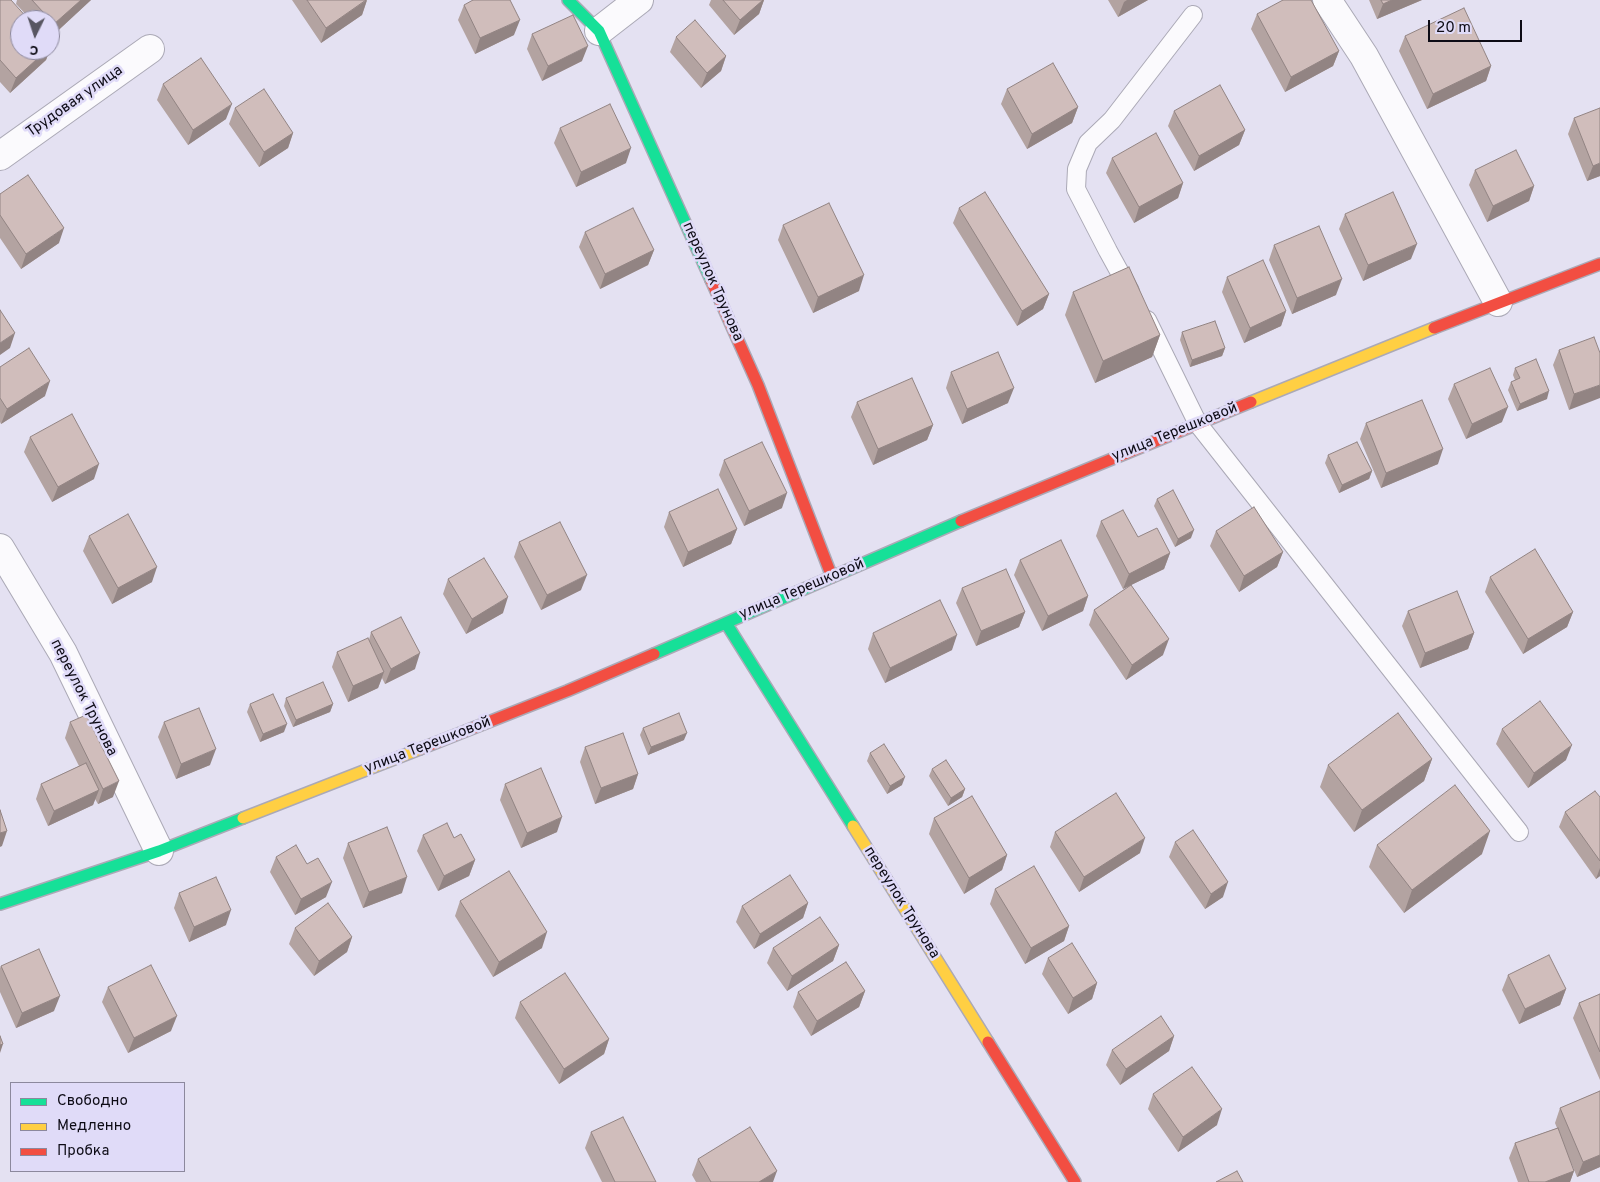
<!DOCTYPE html>
<meta charset="utf-8">
<style>
body{margin:0}
#map{position:relative;width:1600px;height:1182px;overflow:hidden;background:#e4e1f2;font-family:Overpass,sans-serif}
canvas{display:block}
.legend{position:absolute;left:10px;top:1082px;width:175px;height:90px;box-sizing:border-box;background:#e0dbf8;border:1px solid #8c889d;margin:0;padding:6px 9px;list-style:none;font-size:15px;color:#0d0b15}
.legend li{display:flex;align-items:center;gap:10px;height:25px}
.legend b{width:25px;border:1px solid #8c889d}
.north{position:absolute;left:10px;top:10px;width:50px;height:50px;box-sizing:border-box;background:#e0dbf8;border:1px solid #8c889d;border-radius:50%;rotate:184deg;font-size:14px;font-weight:700;line-height:20px;text-align:center;color:#0d0b15}
.north::after{content:'';display:block;margin:auto;width:18px;height:22px;background:#585662;clip-path:polygon(50% 0,100% 100%,50% 72%,0 100%)}
.scale{position:absolute;left:1428px;top:20px;width:94px;height:22px;box-sizing:border-box;border:2px solid #0d0b15;border-top:0;padding-left:6px;font-size:15px;line-height:18px;white-space:nowrap;color:#0d0b15;-webkit-text-stroke:4px #e0dbf8;paint-order:stroke}
</style>
<div id="map">
<canvas width="1600" height="1182"></canvas>
<ul class="legend">
<li><b style="height:6px;background:#16e098"></b>Свободно</li>
<li><b style="height:6px;background:#ffcf43"></b>Медленно</li>
<li><b style="height:6px;background:#f24e42"></b>Пробка</li>
</ul>
<div class="north">С</div>
<div class="scale">20 m</div>
</div>
<script>
const ctx = document.querySelector('canvas').getContext('2d');
ctx.lineJoin = 'round';
const poly = rows => new Path2D(rows.map(r => 'M' + r).join(''));
function trace(path, color, width, dash) { ctx.strokeStyle = color; ctx.lineWidth = width; ctx.lineCap = dash ? 'butt' : 'round'; ctx.setLineDash(dash || []); ctx.stroke(path); }
function fillPath(path, color) { ctx.fillStyle = color; ctx.fill(path, 'evenodd'); }
function label(font, color, halo, rows, align = 'center') {
  ctx.font = font + ' Overpass,sans-serif'; ctx.lineWidth = 5; ctx.setLineDash([]); ctx.textBaseline = 'middle'; ctx.strokeStyle = halo; ctx.fillStyle = color; for (const [text, x, y, turn = 0] of rows) {
    ctx.save(); ctx.translate(x, y); ctx.rotate((+turn || 0) * Math.PI / 180); ctx.textAlign = isNaN(turn) ? turn : align; if (halo) ctx.strokeText(text, 0, 0); ctx.fillText(text, 0, 0); ctx.restore();
  }
}
const lane = poly([
 [1130,291,1108,251,1076,189,1077,169,1088,143,1112,120,1193,15],
 [1147,320,1198,424,1519,832]
]);
const street = poly([
 [1327,0,1364,56,1498,302],
 [599,31,639,0],
 [0,156,150,49],
 [0,548,63,653,159,851]
]);
const fast = poly([
 [568,0,599,31,711,280],
 [726,623,853,826],
 [654,654,961,521],
 [0,904,159,851,243,818]
]);
const slow = poly([
 [1251,402,1434,328],
 [243,818,420,749],
 [853,826,988,1042]
]);
const jam = poly([
 [711,280,758,385,832,577],
 [1434,328,1600,264],
 [961,521,1251,402],
 [420,749,567,691,654,654],
 [988,1042,1075,1182]
]);
trace(lane, '#aba9b6', 20);
trace(street, '#aba9b6', 30);
trace(fast, '#aba9b6', 14);
trace(slow, '#aba9b6', 14);
trace(jam, '#aba9b6', 14);
trace(lane, '#fbfafd', 18);
trace(street, '#fbfafd', 28);
trace(fast, '#16e098', 11);
trace(slow, '#ffcf43', 11);
trace(jam, '#f24e42', 11);
fillPath(poly([
 [0,0,52,45,46,60,10,93,0,82],
 [17,0,91,0,50,38,50,20,31,20,16,4],
 [292,0,367,0,362,15,321,43],
 [711,0,764,0,759,14,734,35,709,5],
 [1108,0,1148,0,1118,17],
 [1369,0,1422,0,1377,19],
 [464,5,514,35,475,54,458,20],
 [1257,14,1339,51,1333,66,1285,92,1251,29],
 [532,34,582,61,542,81,527,49],
 [1405,36,1491,66,1486,81,1427,109,1399,51],
 [676,37,726,56,721,71,701,88,670,52],
 [163,84,226,119,188,145,157,100],
 [1007,89,1078,107,1072,123,1027,149,1001,104],
 [235,108,293,133,288,148,259,167,229,124],
 [1174,111,1245,130,1239,145,1194,171,1168,126],
 [1574,118,1600,176,1587,181,1568,134],
 [560,128,626,163,576,187,554,143],
 [1112,158,1183,183,1178,198,1134,223,1106,173],
 [1475,170,1534,186,1529,201,1487,222,1469,185],
 [0,194,59,243,21,269,0,238],
 [959,208,1049,294,1043,309,1017,326,953,223],
 [1345,214,1411,259,1363,281,1339,229],
 [783,225,859,291,813,313,778,240],
 [585,232,654,250,648,265,600,289,579,247],
 [1274,245,1336,295,1292,314,1269,260],
 [1227,277,1286,311,1281,326,1244,343,1222,292],
 [1073,292,1160,335,1152,357,1095,383,1065,315],
 [1182,332,1225,348,1222,356,1190,367,1180,340],
 [1559,350,1600,353,1569,410,1553,365],
 [0,367,45,396,1,424,0,422],
 [1515,368,1547,399,1517,411,1508,390,1511,382,1515,380,1513,375],
 [951,372,1008,403,962,424,946,388],
 [1454,384,1502,422,1466,439,1448,399],
 [857,402,933,425,927,440,873,465,851,417],
 [1366,423,1438,464,1381,488,1360,439],
 [30,437,94,479,52,502,24,452],
 [1328,455,1372,471,1369,479,1339,493,1325,463],
 [724,460,782,508,744,526,719,475],
 [1157,499,1191,538,1175,547,1154,506],
 [669,512,737,529,731,544,683,567,664,527],
 [1101,521,1138,537,1170,553,1164,569,1131,585,1163,655,1126,680,1089,625,1094,610,1129,586,1123,589,1096,536],
 [1216,531,1283,552,1277,567,1239,592,1210,546],
 [89,536,152,582,112,604,83,551],
 [519,542,581,590,541,610,514,557],
 [1020,560,1088,596,1083,611,1042,631,1014,575],
 [1490,577,1573,612,1567,627,1523,654,1485,592],
 [448,579,503,613,466,634,443,594],
 [962,588,1025,612,1019,627,976,646,956,603],
 [1408,611,1474,633,1468,649,1420,668,1402,626],
 [371,632,415,669,385,684,382,678,378,688,348,702,332,667,337,652,369,640],
 [873,633,952,650,885,683,868,649],
 [286,698,333,704,330,712,293,727,284,706],
 [250,704,284,732,260,742,247,712],
 [70,722,113,797,98,804,95,799,93,805,48,826,36,799,41,784,79,766,65,738],
 [164,722,210,765,176,779,158,737],
 [643,728,684,740,648,755,640,735],
 [1502,729,1566,760,1528,788,1496,744],
 [585,747,638,774,633,789,595,804,580,762],
 [870,753,902,785,887,794,867,761],
 [1432,759,1424,781,1354,832,1320,787,1328,765],
 [932,769,965,789,962,797,948,806,929,776],
 [505,784,557,832,521,848,500,800],
 [1600,797,1600,876,1596,879,1559,827,1565,812],
 [934,818,1007,855,1002,870,964,894,929,834],
 [1055,832,1140,853,1079,892,1050,847],
 [423,835,475,860,469,876,438,891,417,851],
 [1175,842,1223,897,1205,909,1169,857],
 [348,843,402,893,363,908,343,858],
 [1377,845,1482,854,1404,913,1369,867],
 [276,857,326,897,295,915,270,872],
 [995,889,1069,926,1064,941,1025,964,990,904],
 [179,893,226,925,189,942,174,908],
 [460,901,542,948,493,977,455,916],
 [808,903,803,918,754,949,736,922,742,906],
 [295,928,352,937,347,952,314,976,289,944],
 [839,945,833,961,787,991,767,963,773,948],
 [1048,958,1097,983,1092,999,1068,1014,1042,974],
 [1,966,54,1011,16,1028,0,992,0,968],
 [1508,975,1566,989,1560,1005,1519,1024,1502,990],
 [108,987,171,1031,128,1053,102,1002],
 [865,991,859,1007,811,1036,793,1007,798,992],
 [1600,994,1600,1080,1573,1018,1579,1003],
 [520,1002,609,1039,604,1054,559,1084,515,1018],
 [1174,1036,1169,1051,1120,1085,1106,1065,1112,1050],
 [1600,1091,1600,1167,1577,1177,1570,1160,1574,1171,1570,1182,1518,1182,1509,1158,1515,1143,1557,1128,1555,1123,1560,1108],
 [1153,1094,1217,1125,1178,1152,1148,1109],
 [591,1132,656,1182,602,1182,585,1148],
 [698,1159,773,1182,696,1182,692,1175]
]), '#b3a3a1');
fillPath(poly([
 [81,0,91,0,50,38,50,35,54,24],
 [367,0,362,15,321,43,326,28],
 [763,0,764,0,759,14,734,35,740,20],
 [1127,0,1148,0,1118,17,1124,2],
 [1392,0,1422,0,1377,19,1383,4],
 [520,20,514,35,475,54,480,38],
 [52,45,46,60,10,93,16,78,47,50,50,50,50,47],
 [588,46,582,61,542,81,548,66],
 [1339,51,1333,66,1285,92,1291,77],
 [726,56,721,71,701,88,707,73],
 [1491,66,1486,81,1427,109,1433,94],
 [232,104,226,119,188,145,193,130],
 [1078,107,1072,123,1027,149,1032,134],
 [1245,130,1239,145,1194,171,1199,156],
 [293,133,288,148,259,167,264,152],
 [631,148,626,163,576,187,581,172],
 [1600,163,1600,176,1587,181,1593,166],
 [1183,183,1178,198,1134,223,1139,207],
 [1534,186,1529,201,1487,222,1493,206],
 [64,228,59,243,21,269,26,254],
 [1417,244,1411,259,1363,281,1368,265],
 [654,250,648,265,600,289,605,274],
 [864,275,859,291,813,313,818,297],
 [1342,279,1336,295,1292,314,1297,298],
 [1049,294,1043,309,1017,326,1022,311],
 [1286,311,1281,326,1244,343,1250,328],
 [15,333,10,348,0,355,0,343],
 [1160,335,1152,357,1095,383,1103,361],
 [1225,348,1222,356,1190,367,1192,360],
 [50,381,45,396,1,424,7,409],
 [1600,385,1600,398,1569,410,1574,394],
 [1014,388,1008,403,962,424,967,409],
 [1549,391,1547,399,1517,411,1520,404],
 [1508,407,1502,422,1466,439,1472,424],
 [933,425,927,440,873,465,878,449],
 [1443,449,1438,464,1381,488,1386,473],
 [99,464,94,479,52,502,58,487],
 [1372,471,1369,479,1339,493,1342,485],
 [787,493,782,508,744,526,749,511],
 [737,529,731,544,683,567,688,552],
 [1194,530,1191,538,1175,547,1178,539],
 [1283,552,1277,567,1239,592,1244,576],
 [1170,553,1164,569,1123,589,1129,574],
 [157,567,152,582,112,604,118,588],
 [587,575,581,590,541,610,547,595],
 [1088,596,1083,611,1042,631,1048,616],
 [508,597,503,613,466,634,472,619],
 [1025,612,1019,627,976,646,981,631],
 [1573,612,1567,627,1523,654,1528,639],
 [1474,633,1468,649,1420,668,1425,653],
 [957,635,952,650,885,683,890,668],
 [1169,639,1163,655,1126,680,1132,665],
 [420,653,415,669,385,684,391,669],
 [384,672,378,688,348,702,353,686],
 [333,704,330,712,293,727,296,720],
 [287,724,284,732,260,742,263,734],
 [687,733,684,740,648,755,651,747],
 [1572,745,1566,760,1528,788,1534,773],
 [216,749,210,765,176,779,181,764],
 [1432,759,1424,781,1354,832,1362,810],
 [638,774,633,789,595,804,601,788],
 [905,777,902,785,887,794,890,786],
 [119,781,113,797,98,804,103,789],
 [965,789,962,797,948,806,951,798],
 [99,790,93,805,48,826,54,811],
 [562,817,557,832,521,848,527,833],
 [7,831,2,846,0,847,0,833],
 [1490,831,1482,854,1404,913,1412,890],
 [1145,838,1140,853,1079,892,1084,877],
 [1007,855,1002,870,964,894,969,878],
 [475,860,469,876,438,891,444,876],
 [1600,868,1600,876,1596,879],
 [407,877,402,893,363,908,369,892],
 [332,882,326,897,295,915,301,899],
 [1228,882,1223,897,1205,909,1211,894],
 [808,903,803,918,754,949,760,934],
 [231,910,226,925,189,942,194,927],
 [1069,926,1064,941,1025,964,1031,948],
 [547,932,542,948,493,977,499,962],
 [352,937,347,952,314,976,319,961],
 [839,945,833,961,787,991,792,976],
 [1097,983,1092,999,1068,1014,1073,998],
 [1566,989,1560,1005,1519,1024,1525,1009],
 [865,991,859,1007,811,1036,817,1021],
 [60,996,54,1011,16,1028,22,1013],
 [177,1016,171,1031,128,1053,134,1038],
 [1174,1036,1169,1051,1120,1085,1126,1069],
 [609,1039,604,1054,559,1084,564,1069],
 [3,1044,0,1053,0,1045],
 [1222,1109,1217,1125,1178,1152,1183,1137],
 [1600,1155,1600,1167,1577,1177,1583,1162],
 [777,1171,773,1182,759,1182],
 [1574,1171,1570,1182,1545,1182]
]), '#928483');
const building = poly([
 [0,0,11,0,29,20,20,20,20,50,47,50,16,78,0,60,0,0],
 [32,0,81,0,54,24,32,0],
 [307,0,366,0,326,28,307,0],
 [473,0,510,0,520,20,480,38,464,5,473,0],
 [723,0,763,0,740,20,723,0],
 [1283,0,1311,0,1339,51,1291,77,1257,14,1283,0],
 [1381,0,1392,0,1383,4,1381,0],
 [1464,8,1491,66,1433,94,1405,36,1464,8],
 [573,15,588,46,548,66,532,34,573,15],
 [695,20,726,56,707,73,676,37,695,20],
 [201,58,232,104,193,130,163,84,201,58],
 [1053,63,1078,107,1032,134,1007,89,1053,63],
 [1220,85,1245,130,1199,156,1174,111,1220,85],
 [264,89,293,133,264,152,235,108,264,89],
 [610,104,631,148,581,172,560,128,610,104],
 [1600,108,1600,163,1593,166,1574,118,1600,108],
 [1156,133,1183,183,1139,207,1112,158,1156,133],
 [1516,150,1534,186,1493,206,1475,170,1516,150],
 [28,175,64,228,26,254,0,215,0,194,28,175],
 [985,192,1049,294,1022,311,959,208,985,192],
 [1393,192,1417,244,1368,265,1345,214,1393,192],
 [829,203,864,275,818,297,783,225,829,203],
 [633,208,654,250,605,274,585,232,633,208],
 [1319,226,1342,279,1297,298,1274,245,1319,226],
 [1263,260,1286,311,1250,328,1227,277,1263,260],
 [1129,267,1160,335,1103,361,1073,292,1129,267],
 [0,310,15,333,0,343,0,310],
 [1215,321,1225,348,1192,360,1182,332,1215,321],
 [1594,337,1600,353,1600,385,1574,394,1559,350,1594,337],
 [29,348,50,381,7,409,0,398,0,367,29,348],
 [998,352,1014,388,967,409,951,372,998,352],
 [1536,359,1549,391,1520,404,1511,382,1520,378,1515,368,1536,359],
 [1490,368,1508,407,1472,424,1454,384,1490,368],
 [912,378,933,425,878,449,857,402,912,378],
 [1422,400,1443,449,1386,473,1366,423,1422,400],
 [72,414,99,464,58,487,30,437,72,414],
 [762,442,787,493,749,511,724,460,762,442],
 [1357,442,1372,471,1342,485,1328,455,1357,442],
 [718,489,737,529,688,552,669,512,718,489],
 [1173,490,1194,530,1178,539,1157,499,1173,490],
 [1254,507,1283,552,1244,576,1216,531,1254,507],
 [1123,510,1138,537,1157,528,1170,553,1129,574,1101,521,1123,510],
 [128,514,157,567,118,588,89,536,128,514],
 [560,522,587,575,547,595,519,542,560,522],
 [1061,540,1088,596,1048,616,1020,560,1061,540],
 [1535,549,1573,612,1528,639,1490,577,1535,549],
 [484,558,508,597,472,619,448,579,484,558],
 [1006,569,1025,612,981,631,962,588,1006,569],
 [1131,585,1169,639,1132,665,1094,610,1131,585],
 [1457,591,1474,633,1425,653,1408,611,1457,591],
 [940,600,957,635,890,668,873,633,940,600],
 [401,617,420,653,391,669,371,632,401,617],
 [368,638,384,672,353,686,337,652,368,638],
 [323,682,333,704,296,720,286,698,323,682],
 [273,694,287,724,263,734,250,704,273,694],
 [1540,701,1572,745,1534,773,1502,729,1540,701],
 [199,708,216,749,181,764,164,722,199,708],
 [679,713,687,733,651,747,643,728,679,713],
 [1398,713,1432,759,1362,810,1328,765,1398,713],
 [86,715,119,781,103,789,70,722,86,715],
 [623,733,638,774,601,788,585,747,623,733],
 [884,744,905,777,890,786,870,753,884,744],
 [946,760,965,789,951,798,932,769,946,760],
 [86,763,99,790,54,811,41,784,86,763],
 [541,768,562,817,527,833,505,784,541,768],
 [1455,785,1490,831,1412,890,1377,845,1455,785],
 [1595,791,1600,797,1600,861,1565,812,1595,791],
 [1116,793,1145,838,1084,877,1055,832,1116,793],
 [972,796,1007,855,969,878,934,818,972,796],
 [0,810,7,831,0,833,0,810],
 [447,823,454,838,461,834,475,860,444,876,423,835,447,823],
 [387,827,407,877,369,892,348,843,387,827],
 [1193,830,1228,882,1211,894,1175,842,1193,830],
 [296,845,307,864,318,858,332,882,301,899,276,857,296,845],
 [1034,866,1069,926,1031,948,995,889,1034,866],
 [509,871,547,932,499,962,460,901,509,871],
 [790,875,808,903,760,934,742,906,790,875],
 [216,877,231,910,194,927,179,893,216,877],
 [328,903,352,937,319,961,295,928,328,903],
 [820,917,839,945,792,976,773,948,820,917],
 [1072,943,1097,983,1073,998,1048,958,1072,943],
 [39,949,60,996,22,1013,1,966,39,949],
 [1549,955,1566,989,1525,1009,1508,975,1549,955],
 [846,962,865,991,817,1021,798,992,846,962],
 [151,965,177,1016,134,1038,108,987,151,965],
 [565,973,609,1039,564,1069,520,1002,565,973],
 [1600,994,1600,1052,1579,1003,1600,994],
 [1161,1016,1174,1036,1126,1069,1112,1050,1161,1016],
 [0,1036,3,1044,0,1045,0,1036],
 [1192,1067,1222,1109,1183,1137,1153,1094,1192,1067],
 [1600,1091,1600,1155,1583,1162,1560,1108,1600,1091],
 [623,1117,656,1182,615,1182,591,1132,623,1117],
 [750,1127,777,1171,759,1182,711,1182,698,1159,750,1127],
 [1558,1128,1574,1171,1545,1182,1529,1182,1515,1143,1558,1128],
 [1237,1171,1243,1182,1216,1182,1237,1171]
]);
fillPath(building, '#d0bdbb');
trace(building, '#928483', 1);
label('15px', '#0d0b15', '#e0dbf8', [
 ["Трудовая улица",75,102,-35],
 ["переулок Трунова",712,282,66],
 ["улица Терешковой",1175,433,-22],
 ["улица Терешковой",802,590,-23],
 ["переулок Трунова",83,698,63],
 ["улица Терешковой",428,746,-21],
 ["переулок Трунова",901,903,58]
]);
</script>
